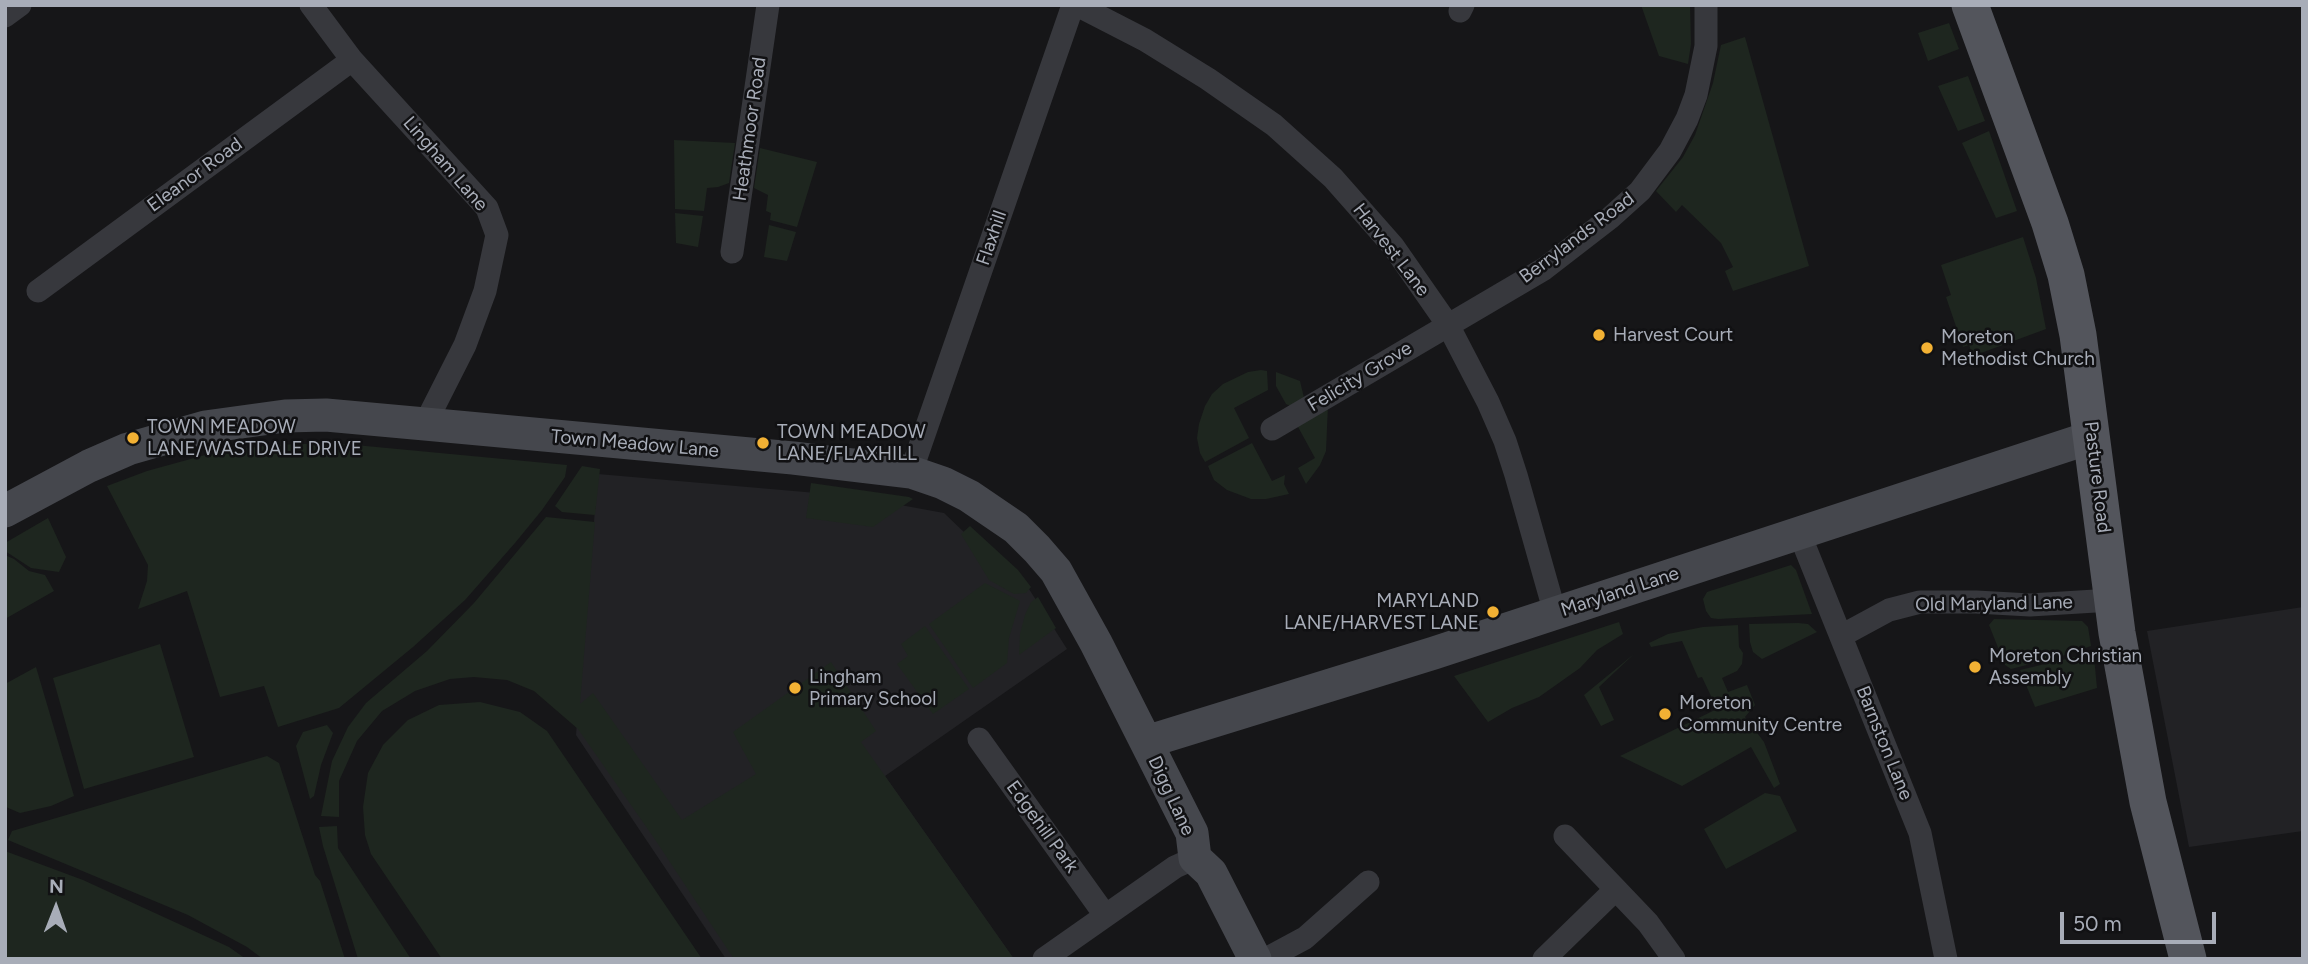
<!DOCTYPE html>
<style>
body{margin:0}
#map{position:relative;width:2308px;height:964px;overflow:hidden;background:#161618;font-family:Figtree,sans-serif}
canvas{display:block}
.frame{position:absolute;inset:0;border:7px solid #a8adb8;pointer-events:none}
.north{position:absolute;left:21px;top:873px;width:70px;height:70px;-webkit-text-stroke:5px #111113;paint-order:stroke;rotate:1deg;font-size:19px;font-weight:700;line-height:28px;text-align:center;color:#a8adb8}
.north::after{content:'';display:block;margin:auto;width:24px;height:32px;background:#a8adb8;clip-path:polygon(50% 0,100% 100%,50% 72%,0 100%)}
.scale{position:absolute;left:2060px;top:912px;width:156px;height:32px;box-sizing:border-box;border:4px solid #a8adb8;border-top:0;padding-left:9px;font-size:21px;line-height:24px;white-space:nowrap;color:#a8adb8;-webkit-text-stroke:5px #111113;paint-order:stroke}
</style>
<div id="map">
<canvas width="2308" height="964"></canvas>
<div class="frame"></div>
<div class="north">N</div>
<div class="scale">50 m</div>
</div>
<script>
const ctx = document.querySelector('canvas').getContext('2d');
ctx.lineJoin = 'round';
function fillPath(path, color) { ctx.fillStyle = color; ctx.fill(path, 'evenodd'); }
const poly = rows => new Path2D(rows.map(r => 'M' + r).join(''));
function trace(path, color, width, dash) { ctx.strokeStyle = color; ctx.lineWidth = width; ctx.lineCap = dash ? 'butt' : 'round'; ctx.setLineDash(dash || []); ctx.stroke(path); }
function label(font, color, halo, rows, align = 'center') {
  ctx.font = font + ' Figtree,sans-serif'; ctx.lineWidth = 5; ctx.setLineDash([]); ctx.textBaseline = 'middle'; ctx.strokeStyle = halo; ctx.fillStyle = color; for (const [text, x, y, turn = 0] of rows) {
    ctx.save(); ctx.translate(x, y); ctx.rotate((+turn || 0) * Math.PI / 180); ctx.textAlign = isNaN(turn) ? turn : align; if (halo) ctx.strokeText(text, 0, 0); ctx.fillText(text, 0, 0); ctx.restore();
  }
}
fillPath(poly([
 [598,474,851,496,944,513,966,534,1017,570,1067,649,885,776,1014,959,726,959,576,735],
 [2303,607,2303,831,2189,847,2147,631]
]), '#222225');
fillPath(poly([
 [1641,5,1690,5,1691,44,1688,64,1659,56],
 [1949,23,1959,49,1928,61,1918,33],
 [1745,37,1809,266,1733,291,1725,271,1733,267,1721,243,1682,205,1676,212,1656,191,1683,157,1695,135,1713,83,1721,45],
 [1968,76,1985,121,1958,131,1938,86],
 [1989,131,2017,211,1996,218,1962,143],
 [674,140,735,143,729,183,718,187,707,188,704,211,675,209],
 [760,148,817,162,797,227,770,220,771,213,766,211,768,195,754,188],
 [675,213,703,216,698,247,676,243],
 [769,225,796,232,787,261,764,257],
 [2023,237,2036,278,2046,329,1973,356,1969,345,1963,347,1946,297,1951,295,1941,265],
 [1261,370,1267,371,1268,390,1234,408,1249,438,1205,462,1200,453,1197,438,1199,424,1205,406,1212,394,1223,384,1248,372],
 [1276,372,1300,381,1305,402,1295,408,1286,404,1276,386],
 [1328,405,1326,451,1320,465,1306,484,1298,468,1315,458,1297,425],
 [334,443,567,465,565,477,542,510,515,543,465,600,413,647,339,708,278,727,264,686,220,697,187,591,138,609,147,581,148,565,107,486,147,471,216,452,273,445],
 [1252,443,1272,481,1285,475,1284,484,1289,494,1266,499,1251,499,1227,490,1214,480,1208,466],
 [582,466,600,469,595,515,562,512,555,506],
 [811,483,909,497,913,499,873,527,806,518],
 [546,517,595,522,580,704,593,693,682,820,756,774,733,732,831,662,876,731,861,742,1014,959,734,959,654,838,578,729,534,691,507,680,474,677,450,679,415,691,382,711,357,741,339,781,339,817,321,816,332,761,348,727,366,703,427,651,474,603],
 [48,518,66,557,59,572,31,568,5,551,5,543],
 [970,526,1018,570,1031,587,1026,593,1014,594,989,580,961,534],
 [5,555,14,559,29,571,45,575,54,591,5,619],
 [1791,565,1796,570,1812,614,1718,619,1711,618,1706,611,1703,599,1707,592],
 [985,583,1020,601,1009,638,1007,663,973,688,929,624],
 [1038,597,1056,628,1019,655,1020,634,1025,615,1031,602],
 [1994,619,2082,621,2088,627,2091,646,2062,656,2011,669,2005,665,1989,625],
 [1619,622,1623,634,1597,650,1580,668,1539,697,1512,708,1488,722,1454,676],
 [1798,623,1808,624,1817,632,1762,659,1753,652,1750,642,1749,624],
 [1738,625,1739,647,1743,653,1742,664,1737,671,1722,678,1728,692,1747,685,1755,705,1745,717,1764,742,1780,784,1774,788,1751,747,1682,786,1620,756,1717,709,1702,677,1698,678,1682,641,1651,647,1649,643,1668,634,1703,627],
 [925,626,969,689,933,714,897,664,908,656,901,644],
 [160,644,194,757,84,789,53,678],
 [1634,654,1599,687,1614,720,1601,726,1584,695],
 [2087,654,2088,657,2094,657,2097,688,2035,707,2020,670],
 [36,667,74,796,51,806,20,813,6,807,5,684],
 [480,702,520,712,547,731,702,959,442,959,371,854,365,835,363,807,368,773,383,745,408,720,439,705],
 [327,725,333,733,321,765,314,796,310,799,296,746,303,732],
 [267,756,279,763,315,875,320,881,345,959,263,959,247,947,188,915,8,840,12,831],
 [1765,793,1780,796,1797,831,1726,869,1704,829],
 [337,826,338,848,411,959,358,959,323,846,319,827],
 [5,851,83,880,229,947,246,959,5,959]
]), '#1e261f');
trace(poly([
 [311,5,352,60,487,208,497,235,485,291,465,345,425,424],
 [1077,5,1145,40,1208,79,1274,125,1333,178,1393,246,1448,325,1488,402,1505,441,1516,475,1555,613],
 [1460,11,1463,5],
 [5,16,20,5],
 [732,252,768,5],
 [38,291,352,60],
 [1272,429,1544,269,1610,218,1640,191,1670,151,1687,119,1696,95,1706,46,1706,5],
 [911,472,1073,5],
 [1800,535,1920,833,1946,959],
 [1841,636,1889,610,1920,602,1976,602,2030,605,2112,600],
 [979,739,1105,915],
 [1565,836,1648,923,1674,959],
 [1044,959,1175,867,1195,858],
 [1266,959,1305,938,1368,882],
 [1544,959,1615,890]
]), '#37383d', 23);
trace(poly([
 [5,511,89,466,128,449,205,427,285,416,326,415,425,424,793,458,911,472,943,483,969,496,1016,528,1037,549,1056,571,1096,643,1192,833,1195,858,1211,873,1255,959],
 [1146,742,1434,653,2092,437]
]), '#45474d', 33);
trace(poly([
 [1970,5,2050,223,2066,275,2078,335,2117,633,2148,802,2188,959]
]), '#53555c', 37);
for (const [x, y, r, color] of [
 [1599,335,7,"#f2b134"],
 [1927,348,7,"#f2b134"],
 [133,438,7,"#f2b134"],
 [763,443,7,"#f2b134"],
 [1493,612,7,"#f2b134"],
 [1975,667,7,"#f2b134"],
 [795,688,7,"#f2b134"],
 [1665,714,7,"#f2b134"]
]) { const dot = new Path2D(); dot.arc(x, y, r, 0, 2 * Math.PI); ctx.fillStyle = color; ctx.fill(dot); trace(dot, '#111113', 2.5); }
label('19px', '#a8adb8', '#111113', [
 ["Heathmoor Road",750,129,-82],
 ["Lingham Lane",445,164,49],
 ["Eleanor Road",195,175,-36],
 ["Flaxhill",992,238,-71],
 ["Berrylands Road",1577,238,-37],
 ["Harvest Lane",1391,250,52],
 ["Felicity Grove",1360,377,-31],
 ["Town Meadow Lane",635,444,5],
 ["Pasture Road",2097,477,83],
 ["Maryland Lane",1620,592,-18],
 ["Old Maryland Lane",1994,604,-1],
 ["Barnston Lane",1884,743,68],
 ["Digg Lane",1171,796,65],
 ["Edgehill Park",1042,827,54]
]);
label('19px', '#a8adb8', '#111113', [
 ["Harvest Court",1613,335],
 ["Moreton",1941,337],
 ["Methodist Church",1941,359],
 ["TOWN MEADOW",147,427],
 ["LANE/WASTDALE DRIVE",147,449],
 ["TOWN MEADOW",777,432],
 ["LANE/FLAXHILL",777,454],
 ["MARYLAND",1479,601,"right"],
 ["LANE/HARVEST LANE",1479,623,"right"],
 ["Moreton Christian",1989,656],
 ["Assembly",1989,678],
 ["Lingham",809,677],
 ["Primary School",809,699],
 ["Moreton",1679,703],
 ["Community Centre",1679,725]
], 'left');
</script>
